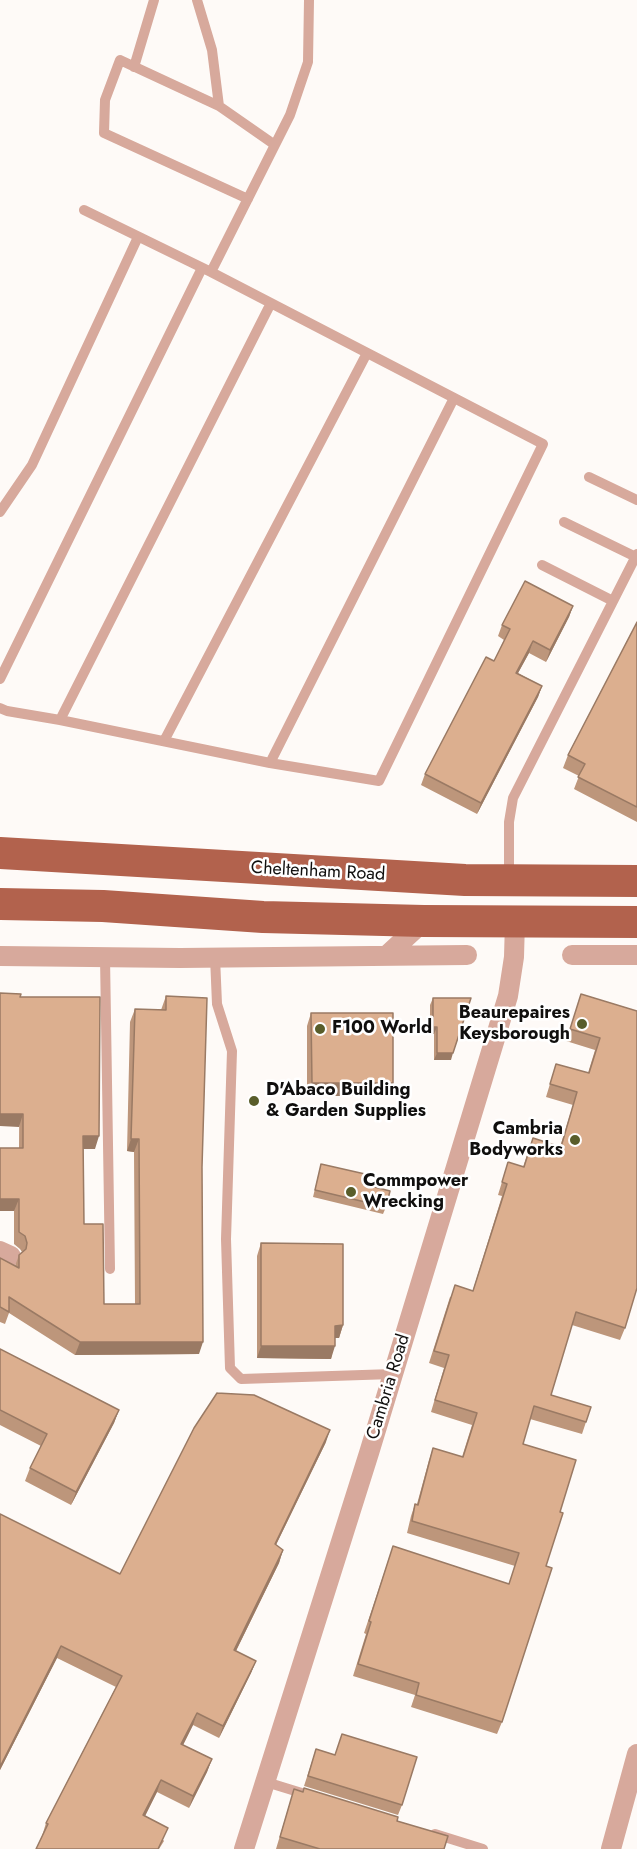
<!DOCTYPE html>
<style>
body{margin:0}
canvas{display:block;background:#fefaf7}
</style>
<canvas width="637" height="1849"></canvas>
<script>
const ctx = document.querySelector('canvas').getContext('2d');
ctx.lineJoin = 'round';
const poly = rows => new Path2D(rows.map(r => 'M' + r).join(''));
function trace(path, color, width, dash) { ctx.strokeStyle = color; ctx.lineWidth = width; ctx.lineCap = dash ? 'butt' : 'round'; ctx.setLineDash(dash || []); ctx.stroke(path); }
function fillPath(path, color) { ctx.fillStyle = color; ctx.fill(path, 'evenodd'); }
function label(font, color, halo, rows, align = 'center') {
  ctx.font = font + ' Jost,sans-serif'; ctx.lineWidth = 5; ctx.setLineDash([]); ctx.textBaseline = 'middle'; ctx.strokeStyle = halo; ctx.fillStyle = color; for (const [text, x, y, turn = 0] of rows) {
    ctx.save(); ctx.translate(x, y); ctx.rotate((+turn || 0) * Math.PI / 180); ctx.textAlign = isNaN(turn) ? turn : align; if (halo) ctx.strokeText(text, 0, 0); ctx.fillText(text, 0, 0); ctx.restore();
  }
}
trace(poly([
 [197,0,212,50,219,106],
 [134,67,154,0],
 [248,199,104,133,105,100,120,60,219,106,275,145],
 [211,272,290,115,308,62,309,0],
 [589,477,637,500],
 [0,512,32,465,138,237],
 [564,522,636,557],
 [542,565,613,601],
 [0,679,202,268],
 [0,708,7,711,60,720,270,763,379,781,543,444,211,272,84,210],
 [60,720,271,303],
 [164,741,367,353],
 [270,763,454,398],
 [509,877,509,822,513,798,637,554],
 [105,957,110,1269],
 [215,957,217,1004,232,1051,226,1239,230,1368,241,1379,393,1374],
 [266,1782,305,1794],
 [435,1834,483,1849]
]), '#d7a99c', 10);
trace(poly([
 [572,955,637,955],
 [0,956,180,958,467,955],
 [386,956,424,921],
 [0,1251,11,1256],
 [244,1849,369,1453,508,996,514,957,515,921],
 [611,1849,637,1754]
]), '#d7a99c', 20);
trace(poly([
 [0,853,465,880,637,881],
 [0,904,103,906,263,917,424,921,637,922]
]), '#b2624d', 32);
fillPath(poly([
 [573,606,569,617,546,662,529,653,518,673,542,686,538,697,477,814,421,785,425,774,494,661,504,640,498,636,502,625],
 [637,622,637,822,574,789,579,776,563,768,568,755],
 [581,994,637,1011,625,1328,620,1340,572,1325,551,1395,586,1422,582,1434,530,1419,523,1444,560,1512,502,1722,497,1734,411,1707,415,1695,353,1676,366,1634,364,1633,389,1558,509,1584,515,1566,407,1533,411,1516,415,1504,417,1504,429,1460,433,1448,462,1457,472,1425,431,1412,444,1368,429,1363,450,1297,473,1290,502,1196,498,1195,508,1162,523,1167,533,1138,560,1147,573,1105,546,1097,556,1064,588,1073,595,1050,566,1041],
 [166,996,202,1167,199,1354,75,1355,9,1313,5,1324,0,1322,0,1258,15,1266,19,1255,22,1252,20,1249,14,1244,14,1211,0,1211,19,1148,20,997,95,1149,83,1149,84,1224,104,1304,135,1304,134,1152,127,1151,130,1022,135,1009,161,1010],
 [433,998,451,1060,434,1060,434,1034,430,1034,430,1005],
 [311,1013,389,1096,307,1096,307,1026],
 [321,1164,363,1184,386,1207,383,1214,313,1197],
 [261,1243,343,1325,339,1338,335,1338,331,1359,257,1358,257,1256],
 [0,1349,119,1410,114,1423,71,1505,25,1481,30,1468,41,1446,0,1425],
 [326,1442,276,1545,283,1550,279,1563,236,1651,256,1661,251,1673,219,1738,193,1725,183,1745,212,1759,207,1772,189,1808,157,1792,145,1816,164,1841,159,1849,36,1849,42,1836,46,1823,116,1687,57,1658,0,1770,0,1514,120,1574],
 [342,1734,402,1805,398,1815,304,1786,316,1749,335,1755],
 [294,1789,397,1821,444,1849,276,1849]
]), '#bd967b');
fillPath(poly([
 [573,606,569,617,546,662,550,650],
 [533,641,529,653,512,684,516,673],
 [542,686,538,697,477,814,481,803],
 [433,1027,437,1027,434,1034,430,1034],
 [437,1053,453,1053,451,1060,434,1060],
 [312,1083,393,1083,389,1096,307,1096],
 [0,1114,23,1114,19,1127,0,1126],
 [83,1136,99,1136,95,1149,78,1149],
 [131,1139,139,1139,134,1152,127,1151],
 [0,1199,19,1199,14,1211,0,1211],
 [343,1325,339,1338,331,1338,335,1326],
 [80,1342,203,1342,199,1354,75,1355],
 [261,1346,335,1346,331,1359,257,1358],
 [119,1410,114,1423,71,1505,76,1492],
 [330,1430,326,1442,270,1557,275,1544],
 [283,1550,279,1563,230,1663,234,1650],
 [61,1646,57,1658,0,1770,0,1767],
 [256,1661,251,1673,219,1738,223,1726],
 [197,1713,193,1725,177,1757,181,1744],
 [212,1759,207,1772,189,1808,193,1796],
 [161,1780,157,1792,139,1828,143,1815]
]), '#9a7a64');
const building = poly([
 [525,581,573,606,550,650,533,641,516,673,542,686,481,803,425,774,486,657,494,661,510,629,502,625,525,581],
 [637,622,637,807,578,777,585,764,568,755,637,622],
 [0,993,21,994,20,997,100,997,99,1136,83,1136,84,1224,103,1224,104,1304,140,1304,139,1139,131,1139,135,1009,166,1010,166,996,207,998,202,1167,203,1342,80,1342,9,1297,9,1312,0,1307,0,1258,19,1268,19,1255,26,1249,27,1243,25,1236,19,1232,19,1199,0,1199,0,1148,23,1148,23,1114,0,1114,0,993],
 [581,994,637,1011,637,1288,625,1328,576,1312,551,1395,591,1407,586,1422,534,1406,523,1444,576,1460,560,1512,563,1513,546,1566,552,1568,502,1722,416,1695,419,1683,358,1664,371,1622,369,1621,393,1546,509,1584,519,1553,412,1521,415,1504,418,1505,433,1448,463,1457,477,1413,435,1400,449,1355,434,1351,455,1285,473,1291,507,1184,502,1182,508,1162,524,1167,533,1138,561,1147,577,1092,550,1084,556,1064,589,1073,600,1038,570,1029,581,994],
 [433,998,471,998,453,1053,437,1053,437,1027,433,1027,433,998],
 [311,1013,393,1013,393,1083,312,1083,311,1013],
 [321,1164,365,1174,363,1184,390,1191,386,1207,315,1190,321,1164],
 [261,1243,343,1244,343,1325,335,1326,335,1346,261,1346,261,1243],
 [0,1349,119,1410,76,1492,30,1468,47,1434,0,1410,0,1349],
 [217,1393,254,1395,330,1430,275,1544,283,1550,234,1650,256,1661,223,1726,197,1713,181,1744,212,1759,193,1796,161,1780,143,1815,168,1828,158,1849,36,1849,48,1824,46,1823,122,1676,61,1646,0,1767,0,1514,120,1574,194,1428,217,1393],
 [342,1734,417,1757,402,1805,308,1776,316,1749,335,1755,342,1734],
 [304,1788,398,1817,397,1821,448,1836,444,1849,320,1849,280,1837,294,1789,303,1792,304,1788]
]);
fillPath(building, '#dcaf8f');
trace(building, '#9a7a64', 1.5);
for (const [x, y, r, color] of [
 [582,1024,6,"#595d2a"],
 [320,1029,6,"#595d2a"],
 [254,1101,6,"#595d2a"],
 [575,1140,6,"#595d2a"],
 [351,1192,6,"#595d2a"]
]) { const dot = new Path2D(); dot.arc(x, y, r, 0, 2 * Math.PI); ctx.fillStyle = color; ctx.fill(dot); trace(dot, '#fff', 2); }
label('18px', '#100f0e', '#fff', [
 ["Cheltenham Road",318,872,3],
 ["Cambria Road",389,1387,-73]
]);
label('bold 18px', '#100f0e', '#fff', [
 ["Beaurepaires",570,1014,"right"],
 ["Keysborough",570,1035,"right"],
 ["F100 World",332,1029],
 ["D'Abaco Building",266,1091],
 ["& Garden Supplies",266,1112],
 ["Cambria",563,1130,"right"],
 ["Bodyworks",563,1151,"right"],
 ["Commpower",363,1182],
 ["Wrecking",363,1203]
], 'left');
</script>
